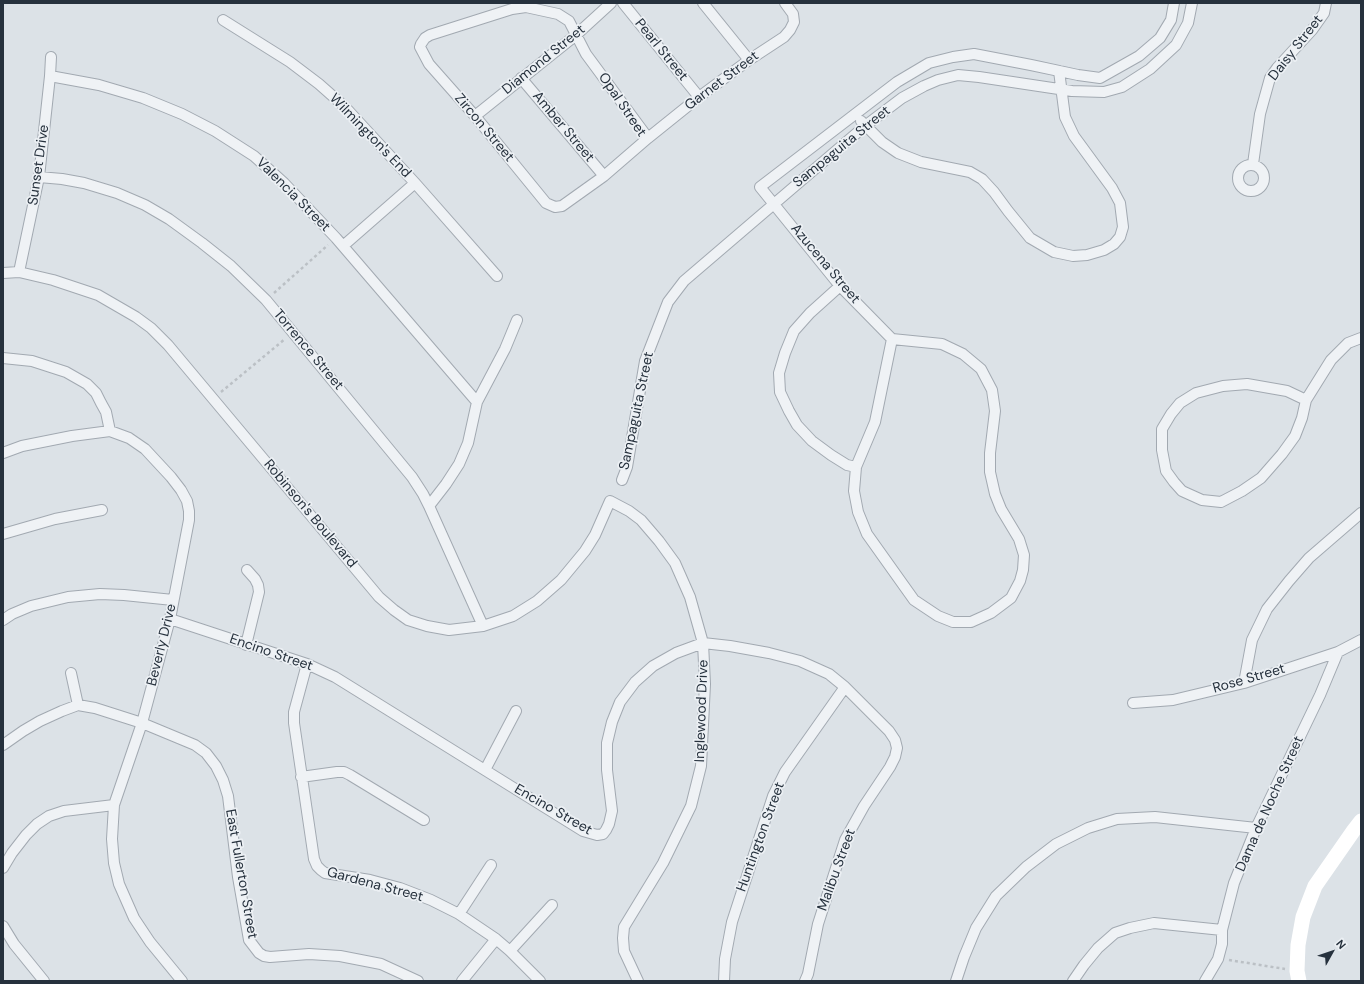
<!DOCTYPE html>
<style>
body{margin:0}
#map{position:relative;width:1364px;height:984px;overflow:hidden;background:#dce2e7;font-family:"DM Sans",sans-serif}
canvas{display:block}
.frame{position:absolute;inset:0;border:4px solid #26313d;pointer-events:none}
.north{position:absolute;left:1312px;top:932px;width:40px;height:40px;-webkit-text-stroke:3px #ecf0f4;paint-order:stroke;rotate:50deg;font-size:11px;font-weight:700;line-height:16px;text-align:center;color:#26313d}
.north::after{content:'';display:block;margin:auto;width:14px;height:18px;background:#26313d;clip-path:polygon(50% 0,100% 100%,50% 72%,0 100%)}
</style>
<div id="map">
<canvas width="1364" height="984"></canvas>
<div class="frame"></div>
<div class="north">N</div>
</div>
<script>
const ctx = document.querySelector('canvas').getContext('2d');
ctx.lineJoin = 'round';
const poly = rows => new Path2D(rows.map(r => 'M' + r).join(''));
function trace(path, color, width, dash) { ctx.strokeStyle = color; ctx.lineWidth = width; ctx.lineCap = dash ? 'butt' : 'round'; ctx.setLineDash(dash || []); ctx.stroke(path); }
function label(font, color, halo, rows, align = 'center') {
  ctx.font = font + ' "DM Sans",sans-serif'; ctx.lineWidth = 3.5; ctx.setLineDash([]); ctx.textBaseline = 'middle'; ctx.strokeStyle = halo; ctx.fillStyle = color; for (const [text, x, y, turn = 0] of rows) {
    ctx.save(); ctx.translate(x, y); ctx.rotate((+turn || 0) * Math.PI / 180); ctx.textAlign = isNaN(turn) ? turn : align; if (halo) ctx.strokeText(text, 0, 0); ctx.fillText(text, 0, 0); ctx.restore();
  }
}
const minor = poly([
 [623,3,699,97],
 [703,3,749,60],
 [526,7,558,14,569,21,586,54,648,138,604,176,562,206,555,207,546,203,475,116,429,64,420,47,421,44,425,38,430,35,512,9,526,7],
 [223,20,290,62,319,84,345,107,415,183,497,276],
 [50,76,99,85,143,98,182,114,215,131,254,156,284,183,336,238,477,402],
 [521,78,604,176],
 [475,116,576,35,611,3],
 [861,121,882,142,898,153,921,162,970,172,982,179,994,192,1008,211,1030,238,1054,252,1073,256,1087,255,1104,250,1114,244,1120,237,1123,227,1120,203,1112,188,1074,136,1065,117,1059,71],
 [648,138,699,97,749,60,784,37,790,30,794,22,793,14,785,3],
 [1253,164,1260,114,1270,78,1277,68,1312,30,1324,13,1326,3],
 '1238 178a13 13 0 1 1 26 0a13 13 0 1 1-26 0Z',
 [39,177,62,179,84,183,117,193,145,205,169,219,202,243,231,266,266,300,412,477,423,494,429,506,483,626],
 [343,246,415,183],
 [19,272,39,177,50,76,51,57],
 [3,273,19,272,53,280,98,295,136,317,151,328,168,345,379,597,394,610,408,620,427,626,449,630,483,626,513,616,537,601,561,580,585,551,595,535,610,501,629,511,641,520,659,541,675,563,690,597,703,643,705,684,701,766,691,806,663,863,624,927,623,938,624,951,638,981],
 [840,286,810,313,794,331,785,353,779,373,780,392,789,411,797,425,812,441,831,455,847,465,856,467],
 [892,339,875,422,856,467,854,491,858,512,867,534,914,600,938,616,953,622,971,622,991,613,1011,598,1020,581,1023,570,1024,555,1019,539,1001,509,995,494,990,472,990,453,995,411,992,390,981,369,963,354,942,344,892,339,840,286,760,187,897,82,929,63,953,57,974,54,1031,65,1078,75,1100,78,1139,56,1160,38,1171,20,1174,3],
 [3,358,32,361,66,372,87,384,96,393,101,403,106,412,110,431],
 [1306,400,1287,391,1247,384,1223,386,1196,393,1180,403,1171,414,1162,429,1162,450,1166,471,1174,482,1182,491,1202,500,1221,502,1242,491,1261,478,1282,454,1295,436,1302,418,1306,400,1331,360,1348,343,1361,338],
 [3,453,22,446,72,436,110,431,129,438,145,449,171,477,181,490,187,501,189,511,189,520,170,619,142,723,114,805,112,839,114,863,119,884,134,918,150,942,182,981],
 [622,480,627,467,645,361,668,302,684,281,865,126,902,98,924,86,938,80,958,75,979,77,1072,91,1104,92,1122,87,1150,69,1176,45,1188,23,1192,3],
 [429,506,446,484,459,464,468,443,477,402,505,349,517,320],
 [3,534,55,519,102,510],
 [170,619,307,664,335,677,583,831,597,835,603,834,606,830,609,824,612,811,607,770,607,743,612,722,620,702,635,682,653,666,676,653,703,643,730,646,769,653,800,661,829,674,845,687,889,731,895,740,897,748,895,757,890,767,864,806,845,840,818,924,808,974,805,981],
 [3,620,12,614,31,606,68,597,100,594,124,595,173,600],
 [246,645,259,592,258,585,255,579,247,570],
 [307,664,294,712,294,723,314,859,317,866,321,870,325,873,370,880,400,888,431,900,459,914,496,939,510,951,540,981],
 [71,673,78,705],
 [1244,683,1252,640,1267,609,1289,581,1309,558,1361,513],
 [1133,703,1173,700,1244,683,1338,652,1361,640],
 [3,745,23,731,40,721,62,711,78,705,95,708,142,723,195,745,206,753,216,766,223,780,228,796,238,877,249,940,259,953,264,956,270,957,309,954,340,956,381,964,418,981],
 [485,770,516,711],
 [301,777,337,772,344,772,350,775,424,820],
 [3,868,12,853,26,835,37,824,49,816,64,811,114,805],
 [459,914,491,865],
 [3,926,14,944,44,981],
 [510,951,552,905],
 [462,981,496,939],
 [724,981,725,959,732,922,773,796,785,772,845,687],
 [956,981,964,957,976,928,996,896,1026,867,1056,844,1088,828,1117,819,1155,817,1256,828],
 [1073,981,1084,965,1098,948,1115,933,1130,928,1154,923,1222,930],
 [1205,981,1218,959,1222,944,1222,930,1234,883,1256,828,1320,695,1338,652]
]);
trace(minor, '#a2a9b1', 12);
trace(poly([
 [274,293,328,245],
 [221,392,285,339],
 [1229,960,1285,969]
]), '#bbc0c5', 2.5, [3, 3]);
trace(minor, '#eff2f5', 10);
trace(poly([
 [1299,981,1297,971,1298,945,1303,917,1315,886,1354,830,1361,821]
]), '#fff', 15);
label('14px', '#26313d', '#ecf0f4', [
 ["Daisy Street",1296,48,-52],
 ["Pearl Street",661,50,51],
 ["Diamond Street",544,60,-39],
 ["Garnet Street",722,81,-37],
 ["Opal Street",622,105,56],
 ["Amber Street",563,127,50],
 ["Zircon Street",484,128,50],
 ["Wilmington's End",370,136,46],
 ["Sampaguita Street",842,147,-39],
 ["Sunset Drive",39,165,-82],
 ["Valencia Street",293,195,45],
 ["Azucena Street",825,264,50],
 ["Torrence Street",308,350,50],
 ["Sampaguita Street",637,411,-78],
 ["Robinson's Boulevard",310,514,50],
 ["Beverly Drive",162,645,-76],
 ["Encino Street",271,653,19],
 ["Rose Street",1249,679,-16],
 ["Inglewood Drive",702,711,-88],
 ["Dama de Noche Street",1270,804,-66],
 ["Encino Street",553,810,30],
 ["Huntington Street",761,837,-70],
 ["Malibu Street",837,870,-70],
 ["East Fullerton Street",241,874,80],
 ["Gardena Street",375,885,15]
]);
</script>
